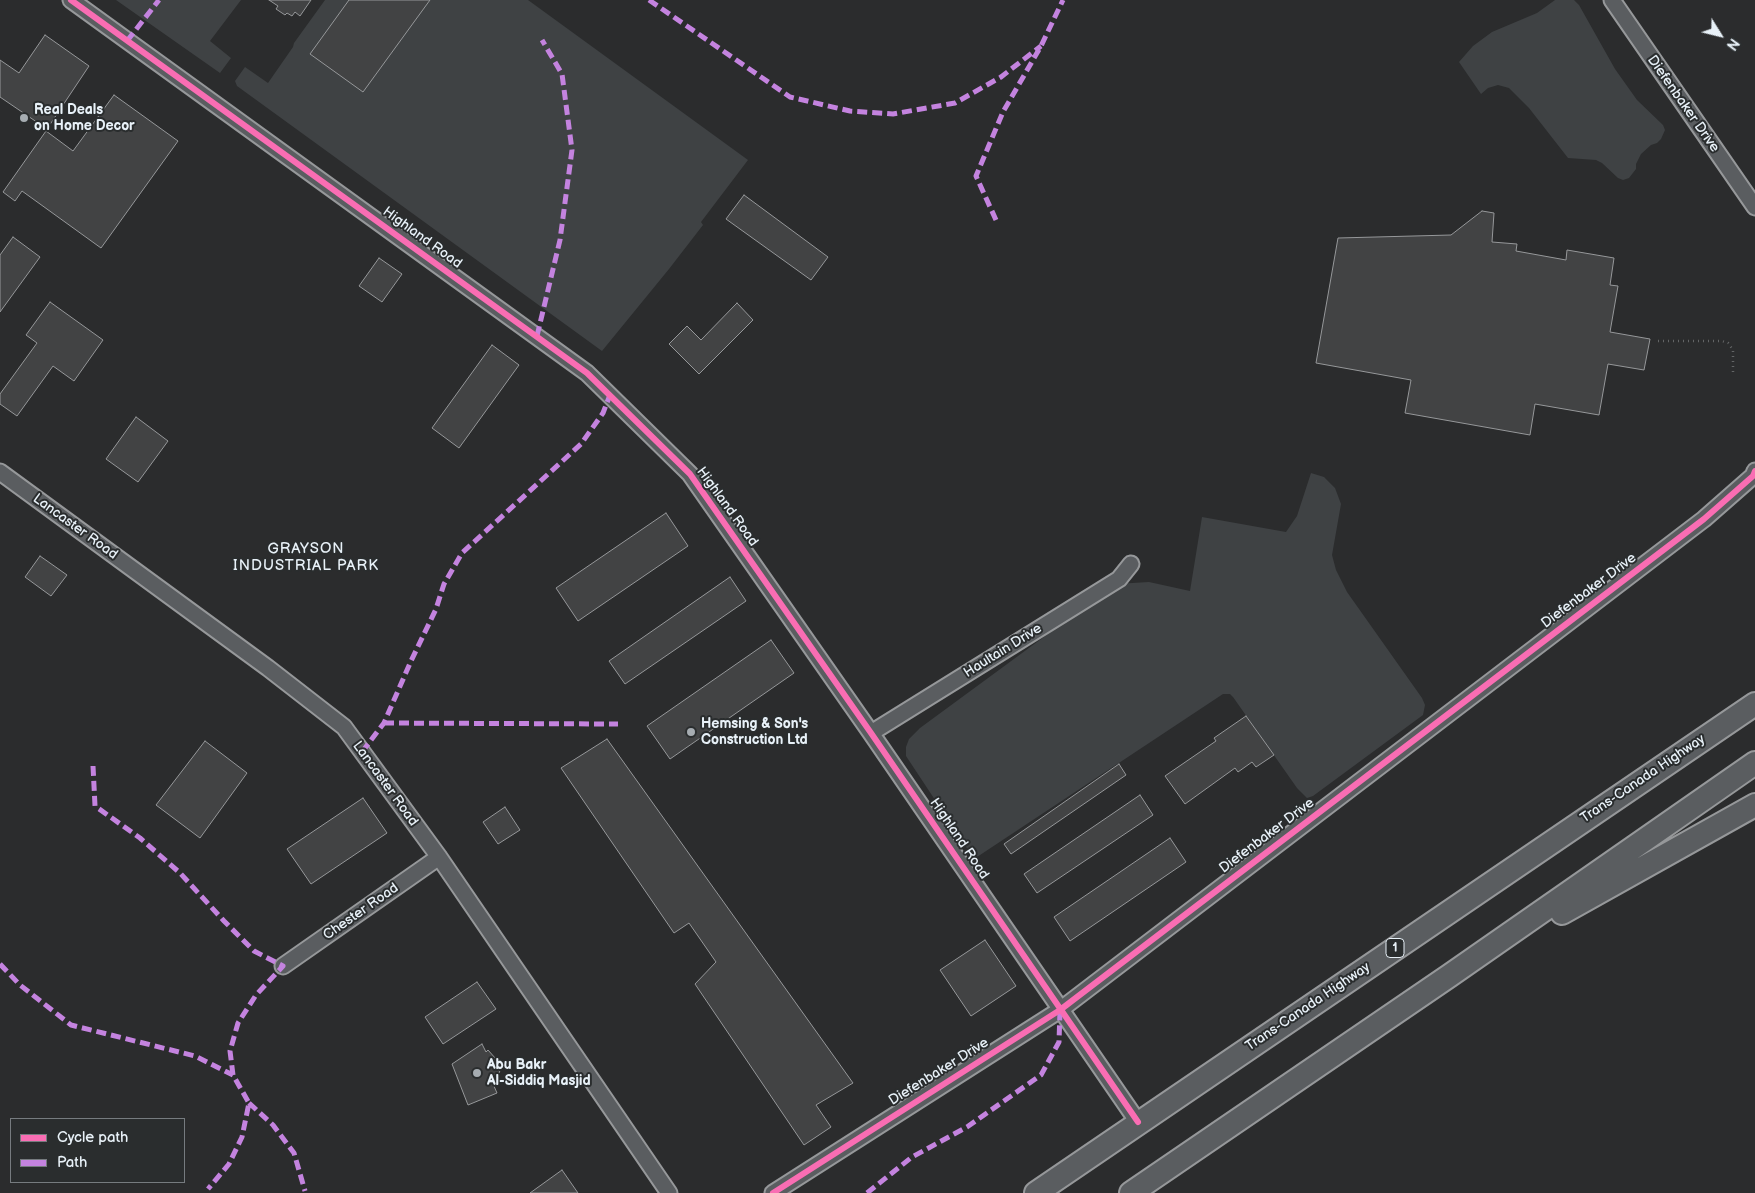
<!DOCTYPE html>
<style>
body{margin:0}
#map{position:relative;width:1755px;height:1193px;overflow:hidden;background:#2b2c2d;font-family:"Balsamiq Sans",sans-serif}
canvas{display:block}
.legend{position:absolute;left:10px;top:1118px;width:175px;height:65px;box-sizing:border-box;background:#2a2d2e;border:1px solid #767b7f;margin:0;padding:6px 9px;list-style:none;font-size:15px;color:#e8f1f8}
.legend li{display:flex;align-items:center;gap:10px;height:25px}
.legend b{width:25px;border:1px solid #767b7f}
.north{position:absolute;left:1695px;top:10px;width:50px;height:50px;-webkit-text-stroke:4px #2a2d2e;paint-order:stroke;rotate:126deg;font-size:14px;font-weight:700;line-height:20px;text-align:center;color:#e8f1f8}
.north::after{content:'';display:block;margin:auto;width:18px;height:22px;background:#e8f1f8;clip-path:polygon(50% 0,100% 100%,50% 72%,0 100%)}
</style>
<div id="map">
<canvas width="1755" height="1193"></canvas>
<ul class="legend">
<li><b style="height:6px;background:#f96db3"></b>Cycle path</li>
<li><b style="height:6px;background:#c483df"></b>Path</li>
</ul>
<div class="north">N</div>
</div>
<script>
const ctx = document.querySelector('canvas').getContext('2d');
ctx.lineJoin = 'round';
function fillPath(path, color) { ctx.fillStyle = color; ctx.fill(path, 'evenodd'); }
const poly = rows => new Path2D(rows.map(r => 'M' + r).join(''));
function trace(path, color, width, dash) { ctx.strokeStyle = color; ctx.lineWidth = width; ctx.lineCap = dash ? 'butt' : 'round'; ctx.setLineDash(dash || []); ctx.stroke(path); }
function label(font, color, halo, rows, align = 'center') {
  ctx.font = font + ' "Balsamiq Sans",sans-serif'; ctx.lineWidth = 4; ctx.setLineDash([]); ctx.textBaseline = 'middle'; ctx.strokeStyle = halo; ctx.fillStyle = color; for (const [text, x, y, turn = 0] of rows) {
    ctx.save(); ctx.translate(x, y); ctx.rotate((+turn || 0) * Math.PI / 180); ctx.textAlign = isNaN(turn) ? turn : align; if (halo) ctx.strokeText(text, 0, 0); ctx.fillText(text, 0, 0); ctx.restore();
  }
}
fillPath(poly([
 [116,0,241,0,210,41,231,58,220,73],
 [325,0,528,0,748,160,701,222,703,225,669,269,602,351,237,86,235,81,245,67,268,83,293,47,294,43],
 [1555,0,1574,0,1579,5,1615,69,1637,100,1663,125,1665,130,1661,139,1657,143,1651,145,1641,154,1636,164,1636,169,1629,178,1623,180,1618,178,1602,163,1596,160,1568,158,1529,108,1509,88,1498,85,1488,88,1481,94,1459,62,1473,46,1492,32,1537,13],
 [1311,473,1324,477,1335,488,1341,504,1332,555,1336,570,1347,592,1422,698,1425,705,1423,715,1313,796,1307,798,1297,788,1233,697,1230,694,1223,694,974,859,906,756,906,747,909,739,920,728,1116,584,1149,582,1190,591,1202,517,1286,532,1297,516]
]), '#3f4244');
const building = poly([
 [269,0,311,0,300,16,295,12,292,16,287,13,285,15,276,9,278,6,269,0],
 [349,0,430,0,363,92,310,54,349,0],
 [45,35,89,66,47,129,0,97,0,60,19,73,45,35],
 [114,95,178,141,101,248,22,191,15,201,3,192,46,131,73,151,114,95],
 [744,195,828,257,811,280,726,219,744,195],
 [1482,211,1494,213,1492,242,1517,244,1516,251,1566,260,1567,250,1614,258,1610,285,1618,286,1610,332,1650,339,1644,370,1608,364,1599,415,1535,404,1530,435,1405,413,1411,380,1316,363,1338,238,1451,235,1482,211],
 [13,237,40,257,0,312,0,255,13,237],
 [379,258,402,274,382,302,359,286,379,258],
 [50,302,103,340,74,381,53,366,17,416,0,404,0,394,37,343,26,335,50,302],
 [737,303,753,320,699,374,669,344,687,326,701,340,737,303],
 [492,345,519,365,459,448,432,428,492,345],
 [136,417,168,441,138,482,106,459,136,417],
 [666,513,688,546,578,621,556,588,666,513],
 [40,556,67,575,51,596,25,577,40,556],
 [730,577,746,601,625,684,609,661,730,577],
 [771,640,794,673,670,759,647,726,771,640],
 [1246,716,1274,755,1256,767,1252,762,1238,772,1235,768,1185,804,1165,776,1216,741,1214,738,1246,716],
 [607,739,853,1083,816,1105,831,1127,804,1145,695,984,716,962,689,923,674,933,561,768,607,739],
 [205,741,247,773,200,838,156,805,205,741],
 [1119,764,1126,775,1011,854,1004,844,1119,764],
 [1140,795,1153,815,1037,893,1024,874,1140,795],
 [363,798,387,833,311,884,287,849,363,798],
 [505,807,520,830,498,844,483,822,505,807],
 [1170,838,1186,862,1070,941,1054,917,1170,838],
 [985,940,1016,986,971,1016,940,970,985,940],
 [477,982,496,1009,443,1044,425,1017,477,982],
 [482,1044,486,1052,488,1050,496,1059,492,1061,500,1072,490,1077,497,1093,468,1105,452,1064,482,1044],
 [562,1170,578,1193,530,1193,562,1170]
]);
fillPath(building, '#424344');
trace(building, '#96989a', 1);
const minor = poly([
 [71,0,587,373,690,474,871,733,1138,1122],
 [1612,0,1755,207],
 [0,472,268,668,344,727,439,857,669,1193],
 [871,733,1119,579,1131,564],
 [283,966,439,857],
 [773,1193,1060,1010,1704,519,1753,476,1755,471]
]);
const highway = poly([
 [1562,913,1755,805],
 [1036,1193,1755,704],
 [1131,1193,1449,976,1755,763]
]);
trace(minor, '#96989a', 19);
trace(highway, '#96989a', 26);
trace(poly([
 [1658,341,1722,341,1728,343,1733,350,1733,373]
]), '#636566', 2.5, [1, 4]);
trace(minor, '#5a5d60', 15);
trace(highway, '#5a5d60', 22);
trace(poly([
 [649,0,790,97,850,111,893,114,955,103,1001,77,1041,46],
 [127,41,159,0],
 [996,220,976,176,1003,112,1041,46,1063,0],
 [537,336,560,240,572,150,562,74,542,40],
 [384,723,618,724],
 [362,752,384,723,411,661,436,609,444,584,462,553,581,444,603,413,610,395],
 [93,766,95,806,140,838,180,873,224,921,254,951,283,966,256,995,238,1023,230,1051,233,1075,249,1103,242,1137,229,1164,208,1189],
 [0,964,20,985,71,1025,195,1056,233,1075],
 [249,1103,273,1125,294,1153,305,1191],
 [867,1193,912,1157,967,1127,1041,1075,1059,1042,1060,1010]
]), '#c483df', 5, [10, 5]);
trace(poly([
 [71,0,587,373,690,474,871,733,1138,1122],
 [773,1193,1060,1010,1704,519,1753,476,1755,471]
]), '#f96db3', 6);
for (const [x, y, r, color] of [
 [24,118,5,"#a6acb1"],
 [691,732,5,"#a6acb1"],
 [477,1073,5,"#a6acb1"]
]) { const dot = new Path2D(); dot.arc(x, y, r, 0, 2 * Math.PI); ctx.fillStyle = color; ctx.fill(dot); trace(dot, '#2a2d2e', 2); }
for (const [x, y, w] of [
 [1395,948,18]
]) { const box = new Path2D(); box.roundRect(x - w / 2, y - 9.5, w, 19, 4); ctx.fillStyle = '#2a2d2e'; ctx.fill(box); trace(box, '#e8f1f8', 1); }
label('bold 12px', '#e8f1f8', null, [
 ["1",1395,948]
]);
label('14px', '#e8f1f8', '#2a2d2e', [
 ["Diefenbaker Drive",1683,104,55],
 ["Highland Road",422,238,36],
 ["Highland Road",727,507,54],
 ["Lancaster Road",75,527,36],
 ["Diefenbaker Drive",1589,591,-37],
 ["Haultain Drive",1003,651,-32],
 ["Trans-Canada Highway",1643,779,-34],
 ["Lancaster Road",385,784,54],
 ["Diefenbaker Drive",1267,836,-37],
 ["Highland Road",959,839,56],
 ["Chester Road",361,912,-35],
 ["Trans-Canada Highway",1308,1007,-34],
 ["Diefenbaker Drive",939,1072,-32]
]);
label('bold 14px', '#e8f1f8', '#2a2d2e', [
 ["Real Deals",34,110],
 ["on Home Decor",34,126],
 ["Hemsing & Son's",701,724],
 ["Construction Ltd",701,740],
 ["Abu Bakr",487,1065],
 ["Al-Siddiq Masjid",487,1081]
], 'left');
ctx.letterSpacing = '1px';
label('15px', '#e8f1f8', '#2a2d2e', [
 ["GRAYSON",306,549],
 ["INDUSTRIAL PARK",306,566]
]);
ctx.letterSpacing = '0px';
</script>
